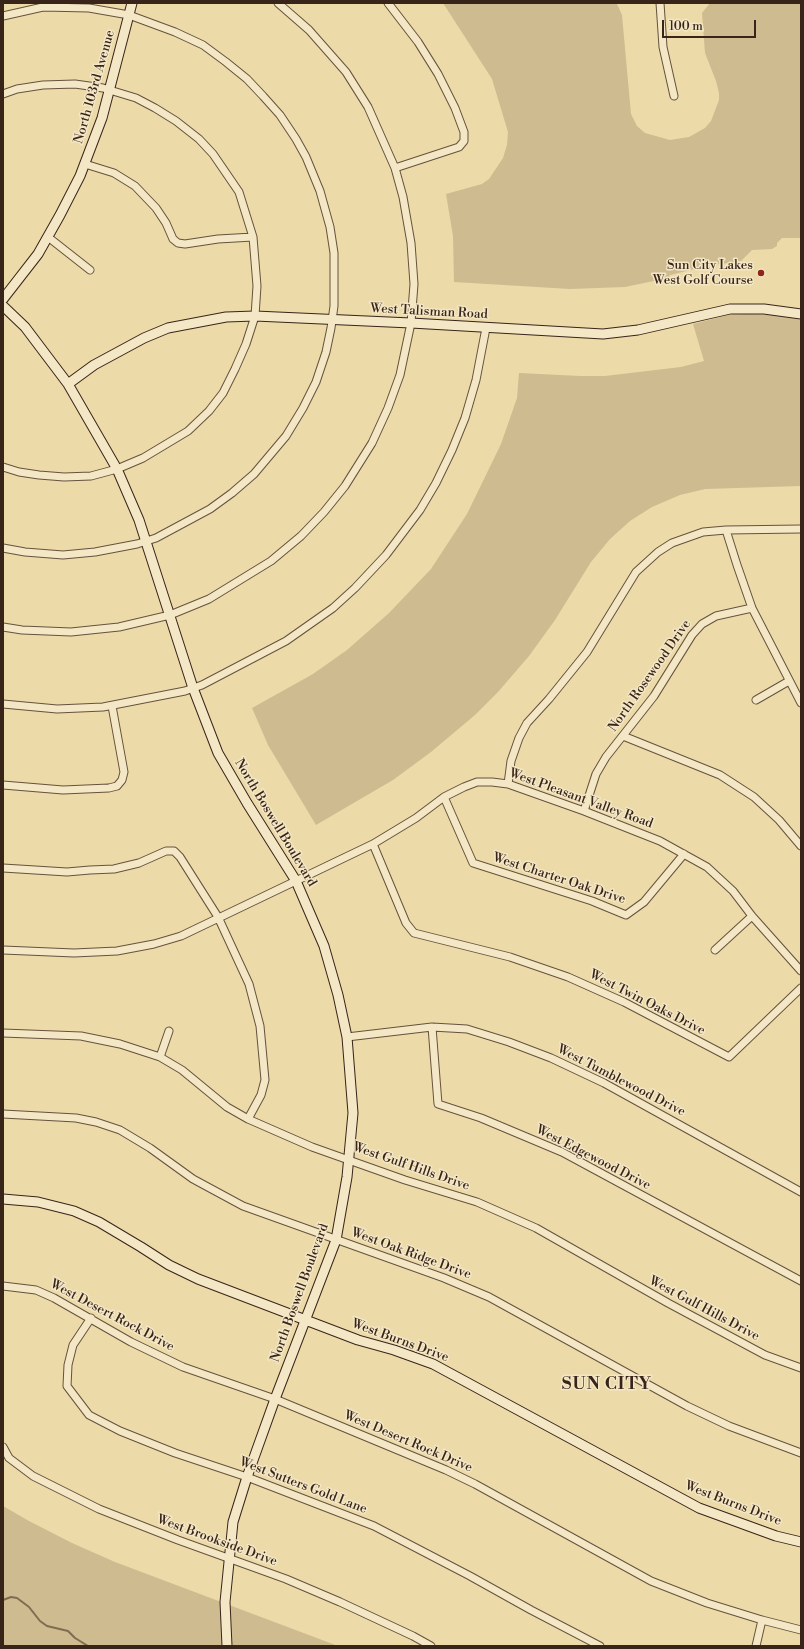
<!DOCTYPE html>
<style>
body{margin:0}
#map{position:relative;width:804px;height:1649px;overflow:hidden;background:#ecdaa8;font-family:"Libre Bodoni",serif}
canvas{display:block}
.frame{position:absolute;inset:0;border:4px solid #392419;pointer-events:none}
.scale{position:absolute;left:662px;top:20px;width:94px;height:18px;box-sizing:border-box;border:2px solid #392419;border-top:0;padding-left:5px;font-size:12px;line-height:14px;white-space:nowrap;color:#392419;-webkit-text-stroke:3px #f3e7c6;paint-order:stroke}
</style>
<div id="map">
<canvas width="804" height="1649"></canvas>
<div class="frame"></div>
<div class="scale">100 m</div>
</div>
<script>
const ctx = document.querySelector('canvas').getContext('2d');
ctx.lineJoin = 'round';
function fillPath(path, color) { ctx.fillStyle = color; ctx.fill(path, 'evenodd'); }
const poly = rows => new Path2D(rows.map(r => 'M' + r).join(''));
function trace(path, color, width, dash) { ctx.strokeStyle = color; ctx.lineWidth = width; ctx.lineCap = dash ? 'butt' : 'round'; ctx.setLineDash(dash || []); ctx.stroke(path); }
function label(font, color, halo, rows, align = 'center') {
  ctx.font = font + ' "Libre Bodoni",serif'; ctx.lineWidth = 3; ctx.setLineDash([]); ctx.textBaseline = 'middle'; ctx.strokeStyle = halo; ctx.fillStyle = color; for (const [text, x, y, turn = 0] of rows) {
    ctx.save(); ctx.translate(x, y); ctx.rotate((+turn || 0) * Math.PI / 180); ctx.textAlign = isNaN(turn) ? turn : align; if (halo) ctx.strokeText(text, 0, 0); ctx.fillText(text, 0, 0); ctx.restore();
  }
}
fillPath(poly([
 [443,3,617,4,622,15,631,114,637,126,645,133,670,140,689,137,705,128,711,121,719,100,719,93,716,81,705,53,702,13,710,3,801,3,801,238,782,238,777,243,777,246,772,249,752,250,741,261,707,266,670,275,668,278,625,287,570,289,454,282,453,236,446,194,482,184,489,179,503,158,507,145,508,132,492,79],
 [749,314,779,315,801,320,801,486,705,489,680,495,652,507,630,521,610,539,591,562,555,620,529,656,498,692,475,715,431,752,393,780,316,825,268,745,252,708,313,674,347,650,389,613,431,569,467,514,501,444,517,398,519,373,580,376,605,376,681,367,704,361,693,324,728,315],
 [3,1506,29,1521,72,1543,115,1562,338,1646,3,1646]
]), '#cebb90');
trace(poly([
 [3,1600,11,1597,17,1598,29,1607,40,1621,47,1626,68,1631,75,1638,88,1646]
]), '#806c51', 2);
const street = poly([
 [388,3,418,42,438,74,455,108,464,132,464,141,459,147,395,168],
 [660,3,663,47,674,96],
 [3,16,43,7,89,8,129,15,175,32,203,45,226,62,247,79,263,96,280,115,296,139,306,157,320,191,330,227,334,253,334,306,331,328,326,352,316,382,303,408,286,436,254,474,232,493,210,509,156,538,137,544,95,552,63,555,25,552,3,548],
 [3,94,17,89,43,85,75,84,103,88,136,98,155,108,176,121,199,139,213,154,239,192,253,237,257,286,255,316,246,344,235,369,223,393,209,411,188,431,143,458,117,469,91,476,64,477,39,475,19,472,3,467],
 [85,164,114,173,135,186,156,208,166,223,173,239,178,243,185,244,218,239,253,237],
 [48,237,90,270],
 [726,530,737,565,752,608,801,703],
 [3,627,22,630,71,632,119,627,170,615,209,599,271,561,301,536,324,512,345,486,372,443,388,408,400,375,411,323,414,284,411,243,403,197,395,168,368,107,346,72,309,30,278,3],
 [756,700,789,681],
 [3,704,57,709,103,707,185,691,202,685,286,641,333,608,355,588,386,555,420,510,436,483,452,450,465,418,476,380,486,328],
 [623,736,720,775,754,797,779,820,801,846],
 [508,784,511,761,519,738,527,723,549,699,587,652,636,572,658,552,672,543,703,532,726,530,801,529],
 [3,785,63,790,109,788,117,786,122,780,124,772,112,706],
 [444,797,473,863,592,901,626,915,644,902,684,854],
 [584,811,596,774,606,757,654,696,692,635,702,624,716,616,752,608],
 [373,844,406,923,414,933,510,957,568,977,624,1002,729,1057,801,988],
 [3,868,67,872,90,870,114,869,139,863,166,851,174,851,180,857,218,917,249,984,260,1026,265,1080,261,1095,248,1119],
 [3,950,74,953,117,951,154,944,181,936,373,844,416,818,444,797,464,787,477,782,492,782,508,784,584,811,660,841,707,867,733,891,752,916,801,971],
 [715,950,752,916],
 [432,1027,438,1104,481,1118,562,1152,801,1281],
 [3,1033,81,1036,120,1044,160,1057,182,1070,227,1107,248,1119,312,1147,405,1180,477,1202,536,1228,668,1303,765,1355,801,1368],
 [347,1037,432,1027,467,1029,509,1042,551,1058,604,1083,801,1192],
 [160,1057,169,1031],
 [3,1114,76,1118,96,1122,120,1130,150,1148,193,1179,243,1206,444,1278,489,1297,687,1406,729,1426,801,1453],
 [3,1286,36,1290,54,1298,131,1342,183,1367,275,1399,446,1470,475,1484,651,1581,707,1603,762,1620,801,1630],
 [91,1318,73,1345,68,1365,67,1386,89,1415,120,1431,175,1453,247,1477,374,1526,470,1576,531,1610,600,1646],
 [3,1447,9,1458,33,1476,99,1509,178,1540,286,1579,340,1602,413,1636,431,1646],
 [756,1646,762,1620]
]);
const secondary = poly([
 [3,299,38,254,60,215,80,176,102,118,132,3],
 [3,306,25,327,68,384,117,469,139,520,193,688,218,753,247,803,296,881,324,946,338,995,347,1037,353,1113,347,1177,336,1240,275,1399,247,1477,233,1522,225,1602,227,1646],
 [68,384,94,365,144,338,168,328,226,317,255,316,411,323,603,334,638,330,730,309,764,309,801,314],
 [3,1199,38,1202,74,1211,99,1222,141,1247,169,1265,198,1279,358,1340,394,1350,433,1364,699,1508,776,1536,801,1542]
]);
trace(street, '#66523d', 9);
trace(secondary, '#392419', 11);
trace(street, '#f3e7c6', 7);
trace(secondary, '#f3e7c6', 9);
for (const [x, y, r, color] of [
 [761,273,4,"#8f2418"]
]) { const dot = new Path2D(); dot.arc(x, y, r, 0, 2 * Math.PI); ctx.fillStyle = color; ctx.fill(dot); trace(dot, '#f3e7c6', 1.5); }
label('13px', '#392419', '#f3e7c6', [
 ["North 103rd Avenue",95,87,-74],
 ["West Talisman Road",429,312,3],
 ["North Rosewood Drive",650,676,-55],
 ["West Pleasant Valley Road",581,799,20],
 ["North Boswell Boulevard",275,823,59],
 ["West Charter Oak Drive",559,879,18],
 ["West Twin Oaks Drive",647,1003,27],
 ["West Tumblewood Drive",621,1081,27],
 ["West Edgewood Drive",593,1158,27],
 ["West Gulf Hills Drive",411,1167,19],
 ["West Oak Ridge Drive",411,1254,20],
 ["North Boswell Boulevard",300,1293,-70],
 ["West Gulf Hills Drive",704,1309,28],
 ["West Desert Rock Drive",112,1316,28],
 ["West Burns Drive",400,1341,20],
 ["West Desert Rock Drive",408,1442,23],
 ["West Sutters Gold Lane",303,1486,21],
 ["West Burns Drive",733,1504,21],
 ["West Brookside Drive",217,1541,20]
]);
label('13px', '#392419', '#f3e7c6', [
 ["Sun City Lakes",753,266],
 ["West Golf Course",753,281]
], 'right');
ctx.letterSpacing = '1px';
label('bold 17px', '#392419', '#f3e7c6', [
 ["SUN CITY",607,1385]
]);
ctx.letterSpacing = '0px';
</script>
